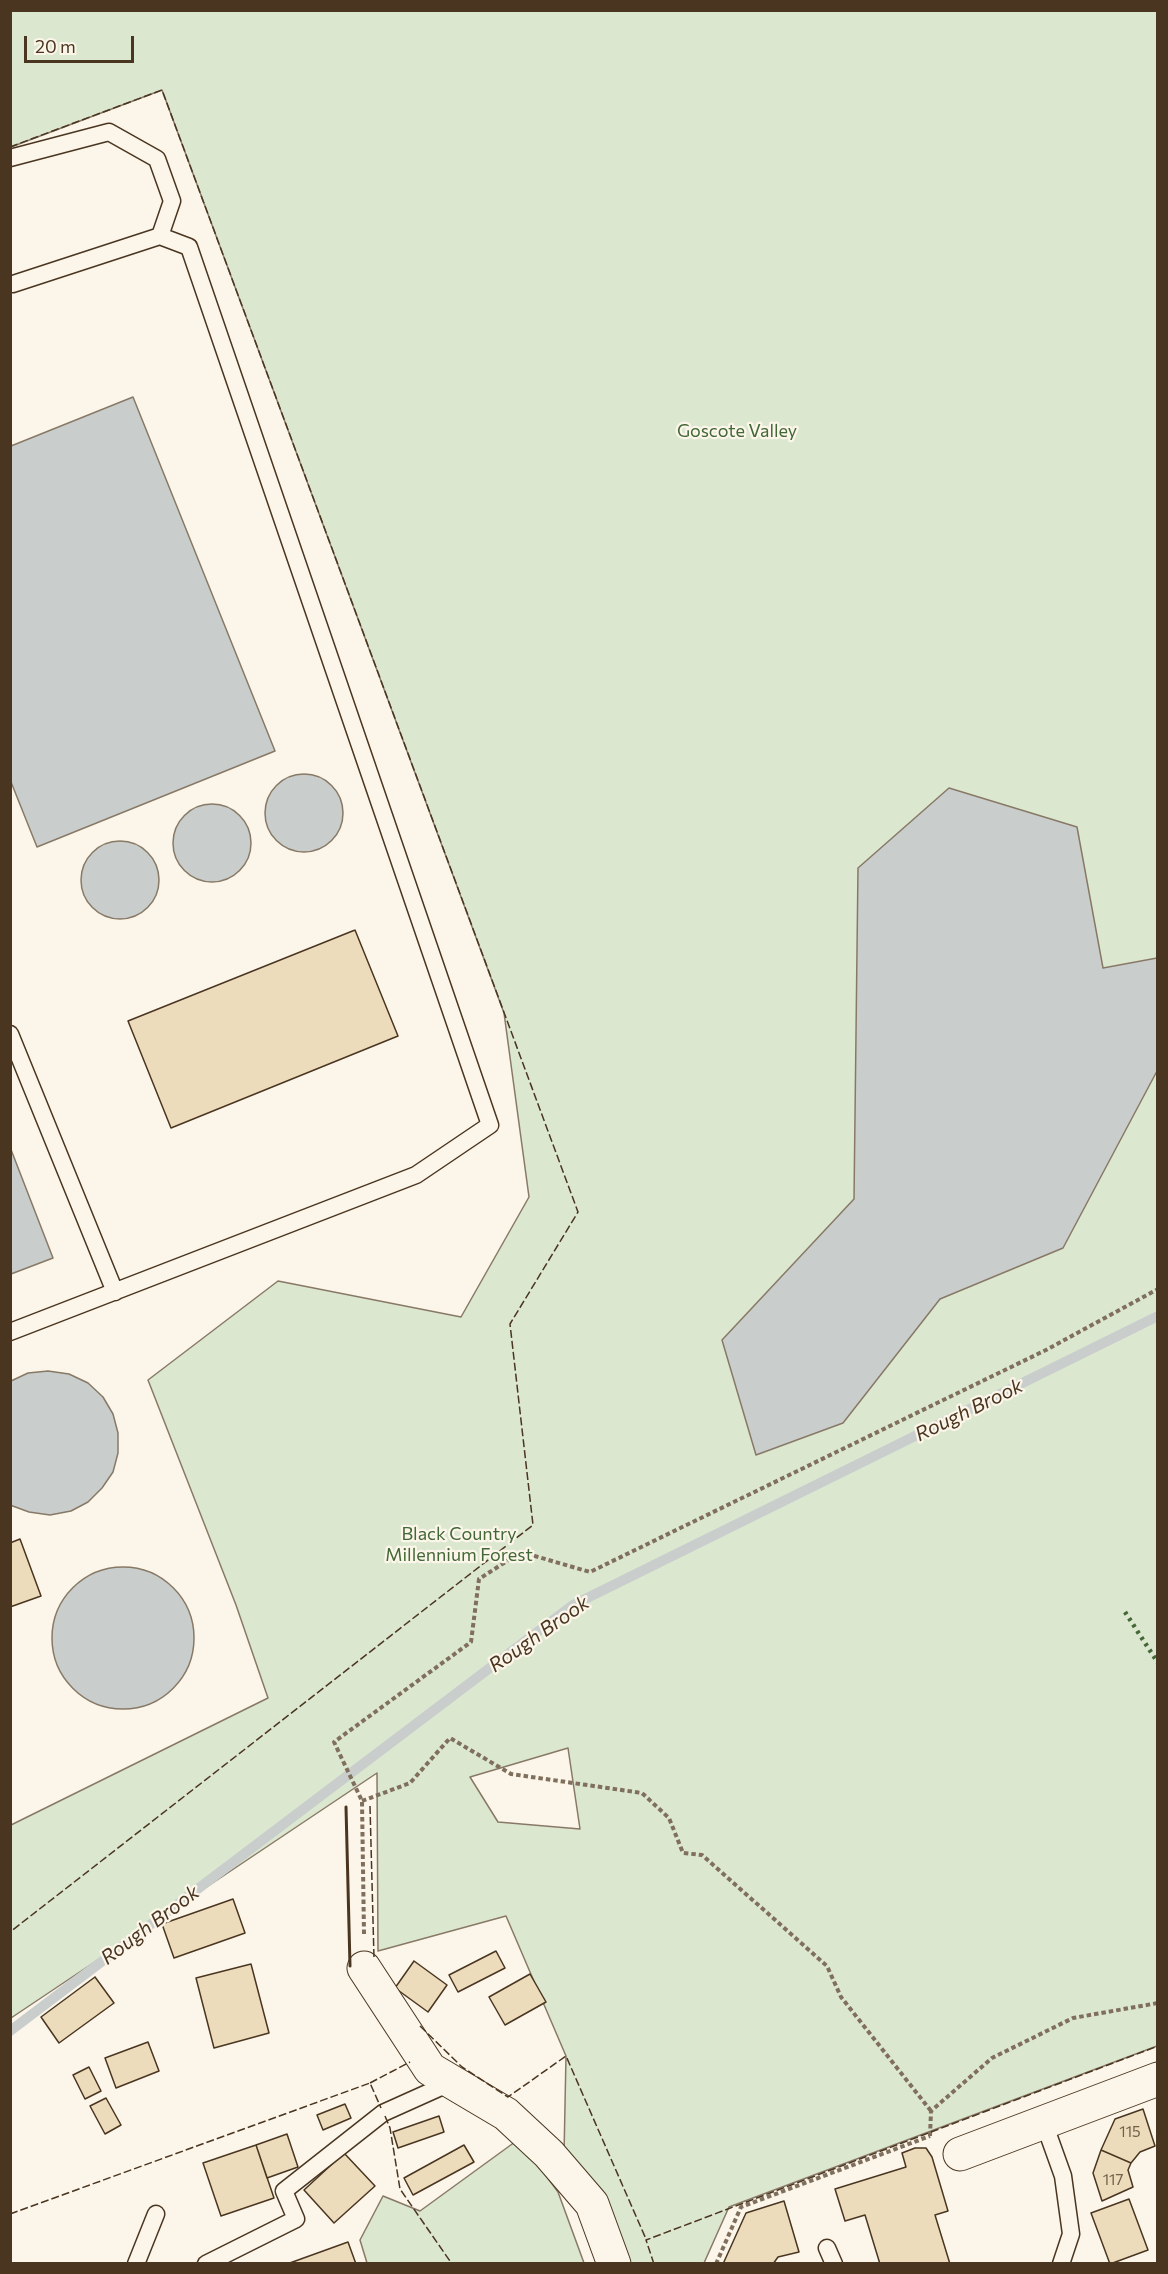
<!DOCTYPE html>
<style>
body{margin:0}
#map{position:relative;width:1168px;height:2274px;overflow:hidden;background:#fbf6e9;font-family:Commissioner,sans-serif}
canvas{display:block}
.frame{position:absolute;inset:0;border:12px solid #4a3520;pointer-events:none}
.scale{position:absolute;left:24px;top:36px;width:110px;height:27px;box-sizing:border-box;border:3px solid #4a3520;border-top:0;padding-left:8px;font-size:18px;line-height:21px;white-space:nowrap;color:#4a3520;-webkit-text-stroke:4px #fbf6e9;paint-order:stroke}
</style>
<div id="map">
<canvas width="1168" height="2274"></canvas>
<div class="frame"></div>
<div class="scale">20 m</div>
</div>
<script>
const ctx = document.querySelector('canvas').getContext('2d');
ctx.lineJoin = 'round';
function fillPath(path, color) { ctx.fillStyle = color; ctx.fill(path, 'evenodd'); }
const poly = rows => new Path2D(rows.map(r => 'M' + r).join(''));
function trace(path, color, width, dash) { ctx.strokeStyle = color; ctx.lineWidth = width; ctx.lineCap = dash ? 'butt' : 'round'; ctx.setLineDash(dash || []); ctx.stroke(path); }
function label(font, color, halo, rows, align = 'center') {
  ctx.font = font + ' Commissioner,sans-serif'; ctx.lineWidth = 4.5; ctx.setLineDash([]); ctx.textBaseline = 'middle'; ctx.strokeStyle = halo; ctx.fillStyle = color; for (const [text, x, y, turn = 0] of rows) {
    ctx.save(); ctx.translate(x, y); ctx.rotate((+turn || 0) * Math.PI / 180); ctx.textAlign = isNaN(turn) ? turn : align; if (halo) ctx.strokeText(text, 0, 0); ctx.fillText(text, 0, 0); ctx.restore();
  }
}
const green = poly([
 [11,11,1157,11,1157,2046,729,2207,704,2263,626,2263,564,2155,566,2056,506,1916,378,1951,377,1773,11,2018,11,1825,268,1698,236,1605,148,1380,278,1281,461,1317,529,1197,504,1013,162,90,11,147,11,11],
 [568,1748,580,1829,498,1822,470,1777,568,1748],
 [519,2139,558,2192,584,2263,367,2263,360,2240,383,2196,420,2211,519,2139]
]);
fillPath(green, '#dce7d0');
trace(green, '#887966', 1.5);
const water = poly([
 [133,397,275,751,37,847,11,782,11,446,133,397],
 '265 813a39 39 0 1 1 78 0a39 39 0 1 1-78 0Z',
 [949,788,1077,827,1103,968,1157,958,1157,1071,1063,1248,940,1299,843,1423,756,1455,722,1340,854,1199,858,868,949,788],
 '173 843a39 39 0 1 1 78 0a39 39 0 1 1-78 0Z',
 '81 880a39 39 0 1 1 78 0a39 39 0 1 1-78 0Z',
 [10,1147,53,1258,11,1274,10,1274,10,1147],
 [48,1371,69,1374,88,1383,103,1397,113,1414,118,1433,118,1453,113,1472,102,1488,88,1502,71,1511,50,1515,29,1512,10,1505,11,1381,28,1373,48,1371],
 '52 1638a71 71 0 1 1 142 0a71 71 0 1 1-142 0Z'
]);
fillPath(water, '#c9cecd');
trace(water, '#887966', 1.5);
trace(poly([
 [10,2031,573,1605,1158,1316]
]), '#c9cecd', 10);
const building = poly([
 [355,930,398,1036,171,1128,128,1021,355,930],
 [20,1539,41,1596,10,1607,10,1543,20,1539],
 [233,1899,245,1933,174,1958,162,1924,233,1899],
 [496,1951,505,1968,458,1992,449,1975,496,1951],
 [414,1961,447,1985,428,2012,395,1988,414,1961],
 [251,1964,269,2033,214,2048,196,1978,251,1964],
 [530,1974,546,2002,505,2025,489,1997,530,1974],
 [95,1977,114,2003,59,2043,41,2017,95,1977],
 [148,2042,159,2071,116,2088,105,2058,148,2042],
 [89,2067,101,2091,85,2099,73,2075,89,2067],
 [106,2098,121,2125,105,2134,90,2106,106,2098],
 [345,2104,351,2118,323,2130,317,2115,345,2104],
 [1143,2109,1155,2146,1140,2152,1131,2163,1101,2150,1115,2119,1143,2109],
 [439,2116,444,2132,398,2148,393,2132,439,2116],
 [287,2134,298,2167,267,2178,256,2145,287,2134],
 [256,2145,274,2198,221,2216,203,2163,256,2145],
 [464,2145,474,2162,413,2195,404,2178,464,2145],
 [915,2148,926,2148,932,2157,948,2211,935,2215,950,2264,880,2264,865,2215,845,2221,835,2189,906,2167,902,2153,915,2148],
 [1101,2150,1131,2163,1128,2170,1133,2187,1102,2201,1093,2173,1101,2150],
 [344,2153,375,2186,334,2223,304,2190,344,2153],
 [1129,2199,1148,2250,1110,2264,1091,2213,1129,2199],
 [784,2201,799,2252,778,2257,773,2264,723,2264,746,2213,784,2201],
 [348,2242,356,2264,287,2264,348,2242]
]);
fillPath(building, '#ecdcbc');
trace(building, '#4a3520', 1.5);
const lane = poly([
 [10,158,109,132,157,159,172,201,160,236,13,284],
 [10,1034,115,1292],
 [10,1332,416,1175,490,1125,189,247,160,236],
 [1044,2123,1063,2176,1071,2234,1061,2264],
 [827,2248,834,2264],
 [136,2264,156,2214],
 [206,2264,296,2219,284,2191,383,2113,452,2082]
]);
const street = poly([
 [364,1968,430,2069,506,2114,549,2154,592,2204,614,2264],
 [960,2154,1158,2079]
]);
trace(lane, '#4a3520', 19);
trace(street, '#4a3520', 35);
trace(poly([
 [362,1801,410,1783,450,1738,511,1774,642,1793,669,1818,683,1853,702,1855,827,1966,841,1997,931,2111],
 [364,1934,362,1801,334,1742,471,1642,479,1579,521,1552,590,1572,1046,1350,1158,1289],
 [930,2136,931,2111,992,2058,1073,2018,1158,2003],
 [716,2264,741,2207,930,2136]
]), '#7f6f5c', 4, [4.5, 3]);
trace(lane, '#fbf6e9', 16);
trace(street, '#fbf6e9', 33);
trace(poly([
 [1125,1612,1158,1663]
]), '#436837', 4.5, [3, 4.5]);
trace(poly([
 [10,147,162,90,578,1212,510,1324,533,1525,10,1932],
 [370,1806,374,1958],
 [420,2026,462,2067,508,2097,566,2056,646,2239],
 [370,2083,410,2062],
 [385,2116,390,2128,400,2189,452,2264],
 [10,2214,370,2083,381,2108],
 [10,2261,12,2264],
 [654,2264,646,2240,1158,2046]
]), '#4a3520', 1.5, [8, 3]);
trace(poly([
 [346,1807,350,1966]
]), '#4a3520', 3);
label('15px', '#725f47', null, [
 ["115",1130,2132],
 ["117",1113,2180]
]);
label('18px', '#436837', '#fbf6e9', [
 ["Goscote Valley",737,431],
 ["Black Country",459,1534],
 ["Millennium Forest",459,1555]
]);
label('italic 20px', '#4a3520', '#fbf6e9', [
 ["Rough Brook",969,1410,-26],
 ["Rough Brook",539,1634,-35],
 ["Rough Brook",150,1925,-37]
]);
</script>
